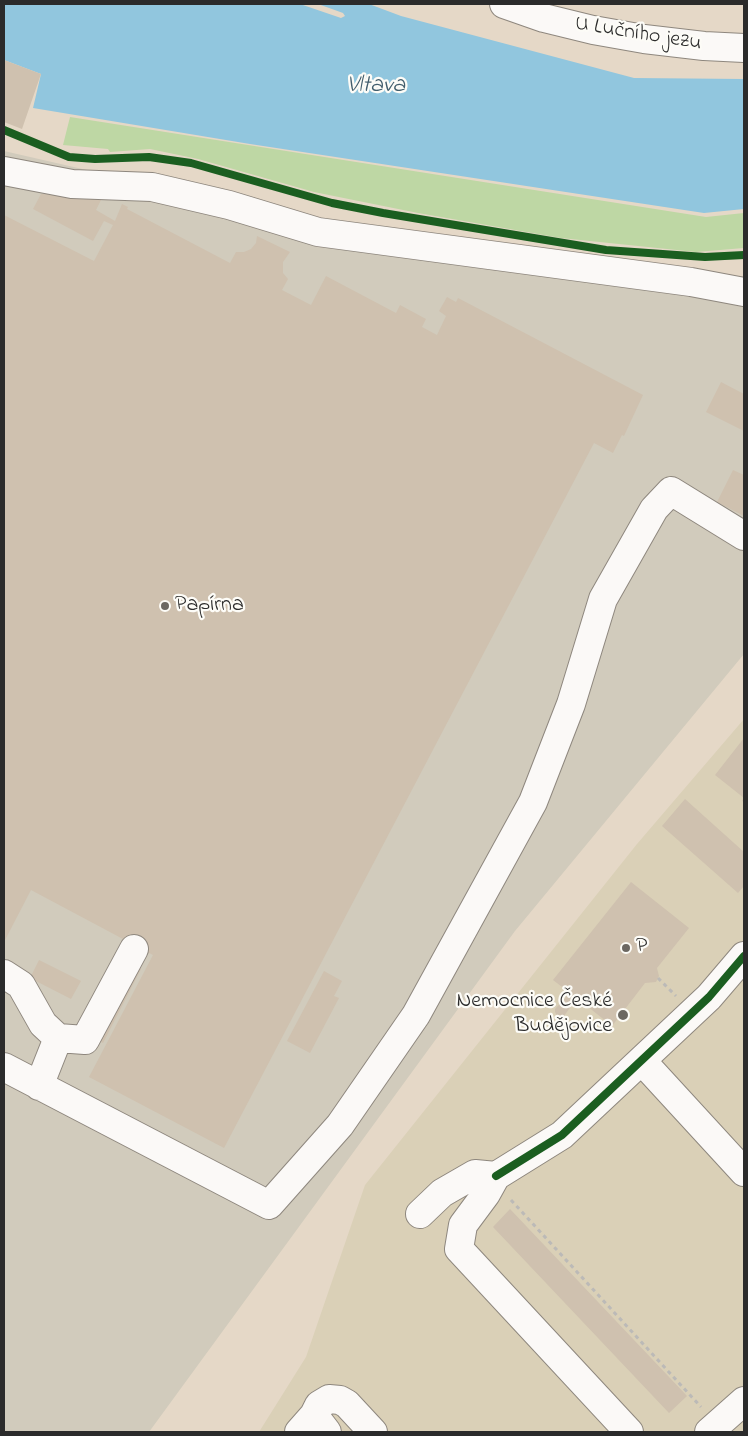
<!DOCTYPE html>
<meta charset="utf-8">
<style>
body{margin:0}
#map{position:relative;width:748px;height:1436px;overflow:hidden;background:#e5d8c7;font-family:"Indie Flower",sans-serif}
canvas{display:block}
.frame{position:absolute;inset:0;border:5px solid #2b2b2b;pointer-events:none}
</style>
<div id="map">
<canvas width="748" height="1436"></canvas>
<div class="frame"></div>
</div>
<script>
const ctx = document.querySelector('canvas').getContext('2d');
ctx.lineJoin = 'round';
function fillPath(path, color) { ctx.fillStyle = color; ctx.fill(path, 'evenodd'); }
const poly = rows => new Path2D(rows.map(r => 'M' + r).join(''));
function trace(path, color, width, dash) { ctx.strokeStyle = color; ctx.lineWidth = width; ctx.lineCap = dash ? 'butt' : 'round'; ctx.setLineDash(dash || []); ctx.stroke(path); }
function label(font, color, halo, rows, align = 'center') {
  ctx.font = font + ' "Indie Flower",sans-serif'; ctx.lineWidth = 4.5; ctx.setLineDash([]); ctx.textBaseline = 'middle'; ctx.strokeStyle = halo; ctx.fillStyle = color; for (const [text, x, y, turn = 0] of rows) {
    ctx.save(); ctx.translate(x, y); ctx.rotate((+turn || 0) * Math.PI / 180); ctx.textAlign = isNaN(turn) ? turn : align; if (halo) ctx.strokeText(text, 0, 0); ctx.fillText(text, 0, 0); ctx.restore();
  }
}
fillPath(poly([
 [744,719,744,1432,259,1432,306,1357,365,1185,637,844]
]), '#dad0b7');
fillPath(poly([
 [4,151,326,225,744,277,744,654,515,931,149,1432,4,1432]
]), '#d1cbbc');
fillPath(poly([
 [70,117,706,217,744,213,744,248,696,252,561,238,418,213,314,192,198,159,150,149,110,152,108,149,63,145]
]), '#bed7a4');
fillPath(poly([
 [4,4,300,4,341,18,345,16,343,13,318,4,369,4,401,16,634,78,744,79,744,209,704,213,250,144,33,108,41,74,4,60]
]), '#91c6de');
fillPath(poly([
 [4,60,41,74,22,129,4,122],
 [41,194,92,195,101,200,96,210,115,221,122,204,128,207,127,209,230,263,236,252,244,252,251,249,256,243,257,236,290,252,283,262,283,273,288,279,282,290,311,305,326,276,396,313,400,305,426,319,422,327,437,335,446,316,439,311,447,297,456,302,458,298,643,395,624,436,622,435,613,453,594,443,224,1148,89,1077,153,955,31,890,4,942,4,215,94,261,113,225,104,221,93,241,33,209],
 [721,382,744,394,744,431,706,412],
 [733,470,744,475,744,516,717,502],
 [744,738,744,802,742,801,744,798,715,775],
 [685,799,744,852,744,886,738,893,662,826],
 [631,882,689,928,657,968,659,976,656,982,645,983,612,1026,577,998,564,1016,558,1017,555,1012,555,1009,570,993,553,980],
 [39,960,81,981,71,999,30,978],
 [131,964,141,969,103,1043,93,1038],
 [324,971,342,981,334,996,339,998,310,1053,287,1041],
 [510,1209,687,1396,669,1413,493,1227]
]), '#cfc1af');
const minor = poly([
 [504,4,544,18,593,30,644,39,704,46,744,48],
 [4,171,72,184,152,187,229,205,318,232,691,282,744,292],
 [4,974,21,985,43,1024,58,1038],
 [642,1061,744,1172],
 [4,1067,269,1205,340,1125,416,1015,533,802,571,704,603,599,654,509,671,491,744,536],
 [39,1086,58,1038,85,1040,134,949],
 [420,1214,442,1193,475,1174,496,1176],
 [314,1415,319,1405,329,1399,340,1400,347,1404,373,1432],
 [299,1432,314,1415,327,1432],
 [629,1432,459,1249,463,1225,486,1194,496,1176,562,1135,709,997,744,956],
 [709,1432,744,1401]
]);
trace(minor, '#8e877e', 30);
trace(poly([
 [658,978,676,996],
 [511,1200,701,1407]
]), '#bcbab7', 3, [4, 4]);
trace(minor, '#fbf9f7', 28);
trace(poly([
 [4,130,69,157,95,159,149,157,191,163,332,203,383,213,606,250,705,257,744,255],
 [496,1176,562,1135,709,997,744,956]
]), '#1b5e20', 8);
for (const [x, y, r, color] of [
 [165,606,5,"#6c6862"],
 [626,948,5,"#6c6862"],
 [623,1015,6,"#6c6862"]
]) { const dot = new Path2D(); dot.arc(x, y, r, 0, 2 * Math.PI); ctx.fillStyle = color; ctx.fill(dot); trace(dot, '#fdfcf7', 2); }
label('22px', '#2b2b2b', '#fdfcf7', [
 ["U Lučního jezu",638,35,9]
]);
label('22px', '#2b2b2b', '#fdfcf7', [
 ["Papírna",175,606],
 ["P",636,948],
 ["Nemocnice České",612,1002,"right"],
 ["Budějovice",612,1027,"right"]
], 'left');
label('italic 24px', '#425e6d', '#fdfcf7', [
 ["Vltava",376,87]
]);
</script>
